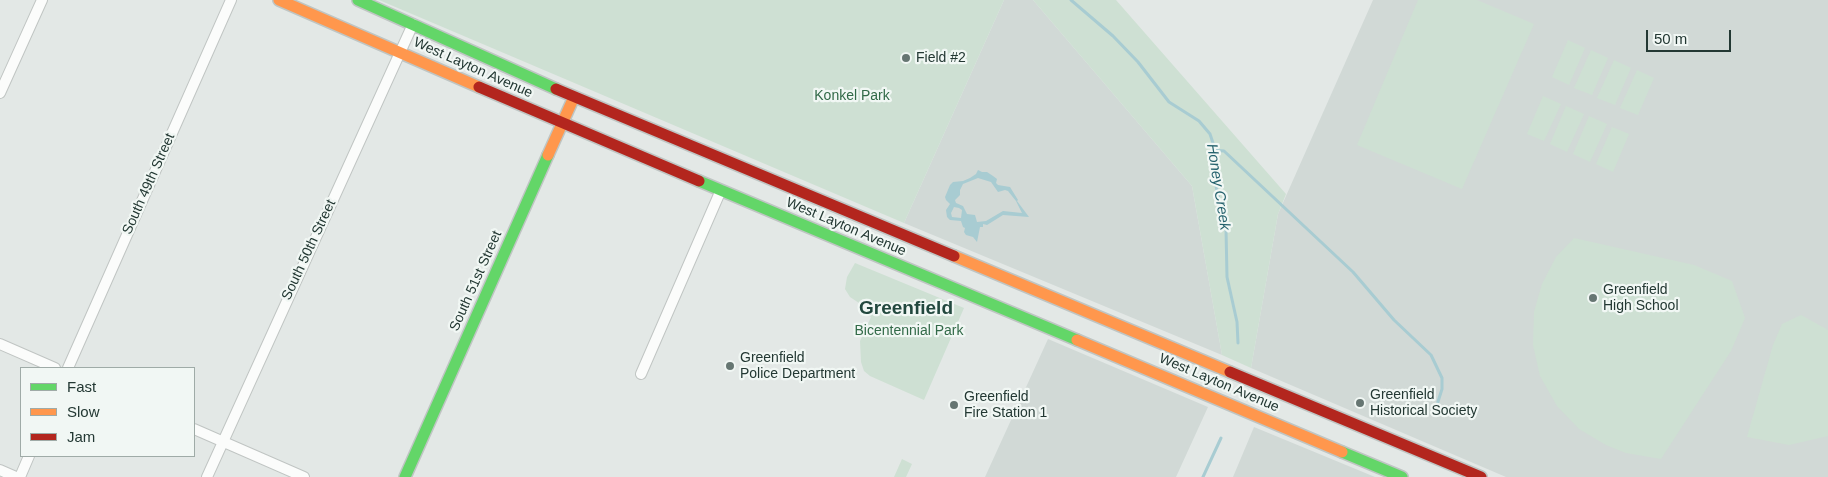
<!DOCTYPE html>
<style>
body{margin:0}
#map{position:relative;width:1828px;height:477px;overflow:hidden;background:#e3e8e6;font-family:Arial,sans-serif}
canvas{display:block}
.legend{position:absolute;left:20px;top:367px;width:175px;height:90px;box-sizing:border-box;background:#f1f7f4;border:1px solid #9faba7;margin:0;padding:6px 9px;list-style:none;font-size:15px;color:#233833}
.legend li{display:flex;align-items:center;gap:10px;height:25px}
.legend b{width:25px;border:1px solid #9faba7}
.scale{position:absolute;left:1646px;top:30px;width:85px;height:22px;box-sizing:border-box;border:2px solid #233833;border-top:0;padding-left:6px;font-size:15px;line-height:18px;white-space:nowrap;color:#233833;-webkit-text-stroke:4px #f1f7f4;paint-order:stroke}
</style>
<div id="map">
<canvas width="1828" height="477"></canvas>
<ul class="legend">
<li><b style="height:6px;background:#63d668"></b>Fast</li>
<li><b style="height:6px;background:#ff974d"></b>Slow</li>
<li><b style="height:6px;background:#b3261e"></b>Jam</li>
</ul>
<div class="scale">50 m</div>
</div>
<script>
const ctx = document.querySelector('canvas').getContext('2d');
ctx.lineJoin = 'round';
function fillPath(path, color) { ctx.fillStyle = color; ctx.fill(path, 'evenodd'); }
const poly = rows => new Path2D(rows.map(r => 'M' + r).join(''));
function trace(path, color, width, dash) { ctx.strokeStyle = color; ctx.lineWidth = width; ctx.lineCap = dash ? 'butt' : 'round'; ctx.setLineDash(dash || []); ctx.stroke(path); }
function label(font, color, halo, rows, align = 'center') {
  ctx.font = font + ' Arial,sans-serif'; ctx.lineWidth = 4.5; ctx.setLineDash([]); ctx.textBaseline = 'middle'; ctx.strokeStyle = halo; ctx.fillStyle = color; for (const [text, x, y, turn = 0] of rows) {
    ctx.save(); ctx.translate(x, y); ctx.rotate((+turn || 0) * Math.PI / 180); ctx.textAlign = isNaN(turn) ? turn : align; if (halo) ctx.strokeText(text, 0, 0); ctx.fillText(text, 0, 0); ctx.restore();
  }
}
fillPath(poly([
 [1004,0,1033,0,1192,186,1222,355,904,223],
 [1373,0,1828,0,1828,477,1506,477,1251,368,1278,214],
 [1048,339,1208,407,1176,477,985,477],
 [1254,427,1375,477,1233,477]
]), '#d1d9d6');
fillPath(poly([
 [379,0,1004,0,904,223],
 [1033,0,1116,0,1286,194,1278,214,1251,368,1222,355,1192,186],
 [1418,0,1477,0,1534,24,1462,189,1357,145],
 [1568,40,1585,48,1569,85,1552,77],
 [1591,50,1608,58,1592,95,1574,88],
 [1614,60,1631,68,1615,105,1597,98],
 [1637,70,1654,78,1638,115,1620,108],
 [1543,96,1561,104,1544,141,1527,134],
 [1566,106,1584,114,1567,152,1550,144],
 [1589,116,1607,124,1590,162,1573,154],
 [1612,127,1629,134,1613,172,1596,164],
 [1574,238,1694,265,1732,281,1745,318,1731,351,1661,459,1626,453,1606,445,1579,429,1557,406,1540,376,1533,345,1534,312,1542,284,1556,257],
 [855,263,964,308,924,400,870,376,864,371,861,362,860,341,871,317,862,312,862,305,850,297,845,289,847,277],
 [1801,315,1828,330,1828,436,1789,445,1747,437,1773,345,1782,324],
 [902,459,912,464,906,477,894,477]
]), '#cee0d3');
fillPath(poly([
 [978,170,982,172,987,172,993,176,997,179,996,183,998,185,1010,187,1018,200,1017,201,1029,217,1003,215,987,225,983,224,983,227,980,227,977,242,973,237,966,235,964,232,965,228,963,227,961,221,950,220,947,217,946,210,950,204,946,200,945,197,950,185,953,182,963,181,970,178,976,174],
 [978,178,991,182,998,192,1005,190,1008,191,1016,201,1022,213,1003,211,986,221,977,222,975,215,967,214,963,206,956,203,955,200,960,195,960,190,963,184],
 [954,207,959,208,962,210,961,218,952,217,951,213]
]), '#a8ccd2');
trace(poly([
 [1071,0,1113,36,1138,62,1169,102,1199,121,1210,134,1213,143,1212,169,1226,229,1227,277,1237,322,1238,343],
 [1212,150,1224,151,1353,272,1394,320,1431,355,1442,378,1442,389,1436,408],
 [1203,477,1221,438]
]), '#a8ccd2', 3);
const street = poly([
 [0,93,42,0],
 [0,344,55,368],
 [68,368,231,0],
 [641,374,721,190],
 [194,429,304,477],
 [0,470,16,477],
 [20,477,29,456],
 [207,477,413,24]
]);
const fast = poly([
 [358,0,556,89],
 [699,181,1077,340],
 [1342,452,1402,477],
 [405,477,548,155]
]);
const slow = poly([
 [279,0,479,87],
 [548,155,574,97],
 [954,256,1230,372],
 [1077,340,1342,452]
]);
const jam = poly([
 [479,87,699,181],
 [556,89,954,256],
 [1230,372,1481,477]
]);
trace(street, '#c0c5c3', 12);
trace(fast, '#bfc5c3', 14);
trace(slow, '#bfc5c3', 14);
trace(jam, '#bfc5c3', 14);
trace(street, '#fbfcfb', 10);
trace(fast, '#63d668', 11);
trace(slow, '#ff974d', 11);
trace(jam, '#b3261e', 11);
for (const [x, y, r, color] of [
 [906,58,5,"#667672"],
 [1593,298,5,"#667672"],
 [730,366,5,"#667672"],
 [1360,403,5,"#667672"],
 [954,405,5,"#667672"]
]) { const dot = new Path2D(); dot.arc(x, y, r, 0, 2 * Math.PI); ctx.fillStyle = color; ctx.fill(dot); trace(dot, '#f1f7f4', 2); }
label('14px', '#233833', '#f1f7f4', [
 ["Field #2",916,58],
 ["Greenfield",1603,290],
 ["High School",1603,306],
 ["Greenfield",740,358],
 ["Police Department",740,374],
 ["Greenfield",1370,395],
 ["Historical Society",1370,411],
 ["Greenfield",964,397],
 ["Fire Station 1",964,413]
], 'left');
label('14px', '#233833', '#f1f7f4', [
 ["West Layton Avenue",473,68,24],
 ["South 49th Street",149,184,-66],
 ["West Layton Avenue",846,227,23],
 ["South 50th Street",309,250,-65],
 ["South 51st Street",476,281,-66],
 ["West Layton Avenue",1219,383,23]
]);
label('14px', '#326a48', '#f1f7f4', [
 ["Konkel Park",852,96],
 ["Bicentennial Park",909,331]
]);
label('italic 15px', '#25626d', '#f1f7f4', [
 ["Honey Creek",1218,187,81]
]);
label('bold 19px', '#22483e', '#f1f7f4', [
 ["Greenfield",906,309]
]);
</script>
